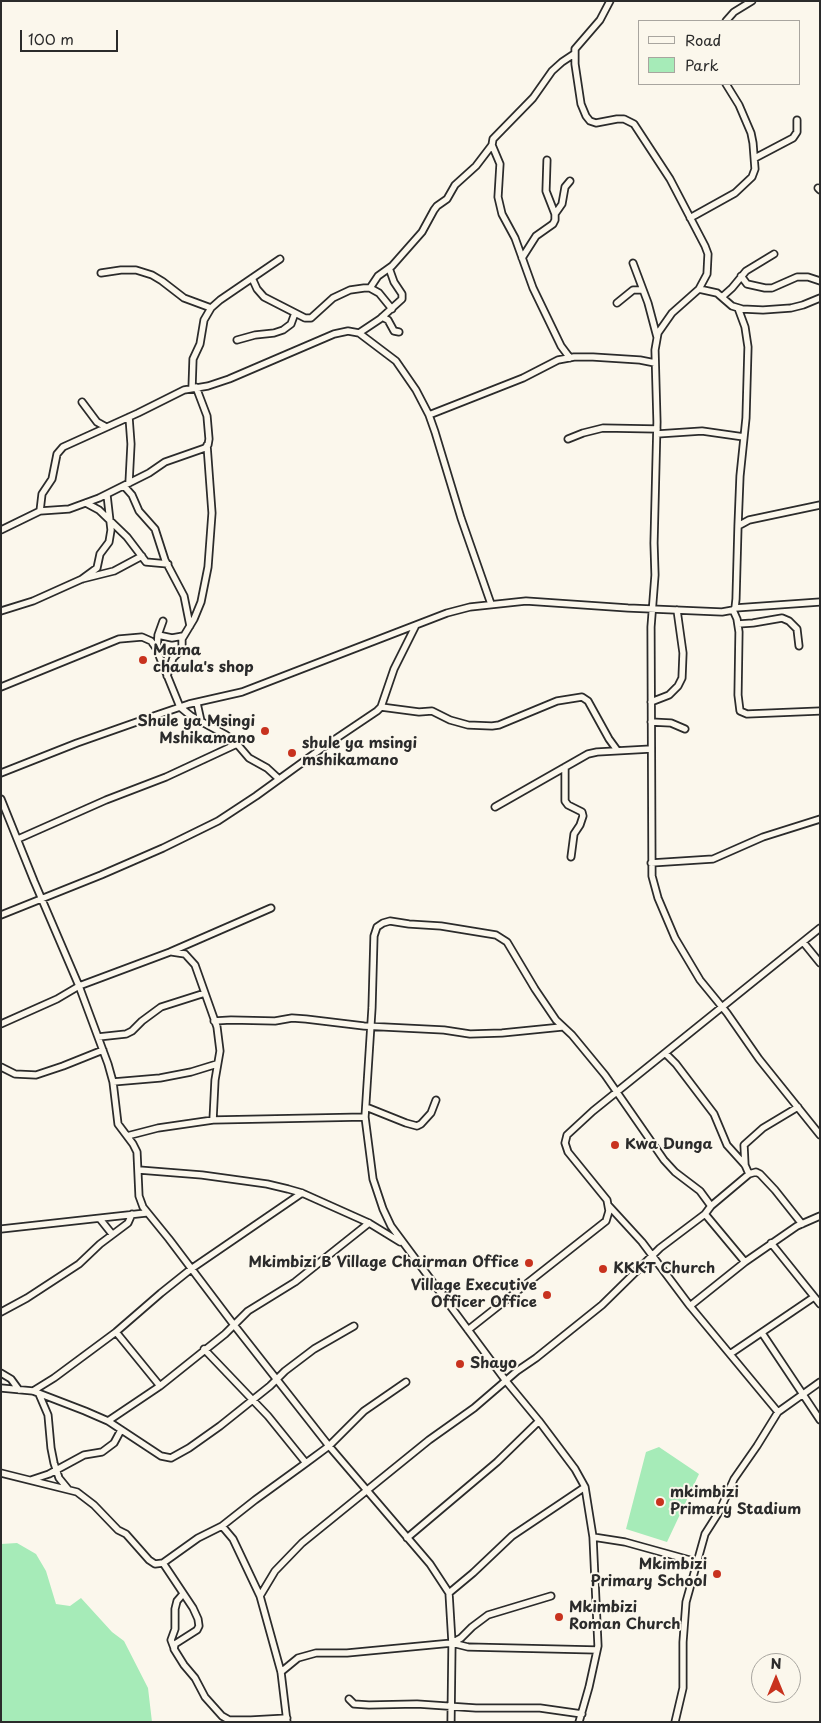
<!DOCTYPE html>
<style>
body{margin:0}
#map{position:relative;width:821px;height:1723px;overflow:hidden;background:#fbf7ec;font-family:"Playpen Sans",sans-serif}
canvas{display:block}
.frame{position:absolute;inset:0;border:2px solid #2b2b2b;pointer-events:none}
.legend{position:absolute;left:638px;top:20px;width:162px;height:65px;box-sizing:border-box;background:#fbf7ec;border:1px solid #a8a59f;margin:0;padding:6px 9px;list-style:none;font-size:15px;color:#2b2b2b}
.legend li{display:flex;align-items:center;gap:10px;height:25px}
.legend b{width:25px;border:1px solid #a8a59f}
.north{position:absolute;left:751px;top:1653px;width:50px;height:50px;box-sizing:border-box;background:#fbf7ec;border:1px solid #a8a59f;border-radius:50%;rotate:0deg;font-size:14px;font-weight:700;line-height:20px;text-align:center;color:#2b2b2b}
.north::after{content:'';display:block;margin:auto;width:18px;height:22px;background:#c8321e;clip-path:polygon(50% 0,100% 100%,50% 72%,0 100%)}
.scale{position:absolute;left:20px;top:30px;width:98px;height:22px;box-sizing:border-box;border:2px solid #2b2b2b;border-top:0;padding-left:6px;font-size:15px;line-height:18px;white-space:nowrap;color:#2b2b2b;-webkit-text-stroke:4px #fbf7ec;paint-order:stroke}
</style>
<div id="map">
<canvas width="821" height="1723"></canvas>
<div class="frame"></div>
<ul class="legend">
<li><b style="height:6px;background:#fbf7ec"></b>Road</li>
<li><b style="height:14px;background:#a6ebb8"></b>Park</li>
</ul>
<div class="north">N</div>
<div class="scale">100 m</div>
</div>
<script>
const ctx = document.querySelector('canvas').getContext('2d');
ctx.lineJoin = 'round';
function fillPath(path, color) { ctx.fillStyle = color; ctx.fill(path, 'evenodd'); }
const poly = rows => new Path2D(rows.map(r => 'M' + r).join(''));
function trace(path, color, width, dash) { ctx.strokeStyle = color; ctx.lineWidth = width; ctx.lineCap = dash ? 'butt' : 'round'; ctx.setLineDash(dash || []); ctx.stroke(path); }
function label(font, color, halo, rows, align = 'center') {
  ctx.font = font + ' "Playpen Sans",sans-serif'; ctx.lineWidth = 4; ctx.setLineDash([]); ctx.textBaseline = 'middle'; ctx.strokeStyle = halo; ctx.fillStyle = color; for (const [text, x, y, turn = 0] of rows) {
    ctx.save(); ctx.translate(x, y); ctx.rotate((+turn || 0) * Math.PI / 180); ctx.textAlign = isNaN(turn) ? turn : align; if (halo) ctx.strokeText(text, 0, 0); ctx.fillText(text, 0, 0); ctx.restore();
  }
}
fillPath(poly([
 [659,1447,699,1474,667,1542,626,1529,646,1452],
 [17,1543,36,1554,46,1571,56,1604,70,1606,81,1598,112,1632,124,1641,148,1688,152,1722,1,1722,1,1544]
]), '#a6ebb8');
const street = poly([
 [610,1,600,20,575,49,575,64,581,104,586,116,590,121,596,123,617,119,624,119,634,124,670,179,705,246,708,254,707,274,699,289,672,313,658,333,655,350,657,422,654,543,655,575,651,627,652,876,658,898,675,938,700,980,727,1013,759,1059,820,1135],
 [726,21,734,12,752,1],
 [755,158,793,138,797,132,797,120],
 [818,188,820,190],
 [555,214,562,204,565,187,570,181],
 [690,218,735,193,752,177,755,169,753,143,751,133,739,105,726,84],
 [522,258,536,236,553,224,555,220,555,214,546,191,547,160],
 [633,263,648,303,657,337],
 [101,273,121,270,136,270,152,275,162,281,184,298,211,308],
 [741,276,747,284,765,288,772,288,797,277,808,277,820,281],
 [252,278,257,289,264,297,305,318,311,318,333,298,350,290,364,288,370,288,379,293,392,309],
 [370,288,378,276,392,266,422,232,434,210,437,206,447,199,455,185,476,166,492,145],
 [699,289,717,293,732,306,742,309,763,310,791,308,803,305,820,298],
 [722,297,732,288,746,271,774,254],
 [617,303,633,290,643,290],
 [738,308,745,327,748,347,746,418,740,476,738,526],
 [382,317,388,320,394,331,399,332],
 [359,333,380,319,402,299,402,294,394,282,389,268],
 [237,340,255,335,274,333,283,330,291,324,295,313],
 [570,358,561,346,533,288,515,238,502,214,498,197,500,164,492,145,493,139,533,98,552,71,562,62,574,54],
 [192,388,193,359,200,344,204,320,211,308,220,300,280,259],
 [82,402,97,422,106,427],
 [429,415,523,378,558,360,574,357,593,357,640,360,655,363],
 [129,417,131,444,129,483],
 [657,434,702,431,744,437],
 [568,439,583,433,603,428,657,429],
 [124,486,132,495,139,511,155,529,165,560,184,596,190,626],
 [86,503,99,510,127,537,146,562,168,564],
 [40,511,42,494,52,479,57,454,63,447,138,413,184,390,208,386,229,379,334,334,348,331,359,333,396,361,416,390,429,415,435,432,461,518,491,604],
 [1,530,40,511,69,509,99,498,149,473,165,462,205,448,208,445,209,439,207,416,196,387],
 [82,579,97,568,100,554,109,542,111,530,107,495],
 [735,608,820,602],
 [733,610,737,619,739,632,738,695,740,711,747,714,820,711],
 [1,611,33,601,82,579,114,571,142,556],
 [738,624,753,623,782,618,789,621,797,629,799,646],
 [158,635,172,638,183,636],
 [157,650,158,635,163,621],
 [167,676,173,658,182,649,182,639,194,619,201,602,208,567,212,513,207,445],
 [1,687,119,639,142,637,151,641,156,648,180,707,191,716,226,735,237,744,249,758,267,768,279,779],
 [651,702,669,695,678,686,682,678,683,653,677,610],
 [197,703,201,721],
 [381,707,419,712,432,711,450,720,468,725,492,726,499,725,557,701,582,697,588,701,609,739,617,750],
 [651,722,671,723,685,729],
 [565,767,565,801,568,805,582,812,583,816,580,825,574,834,571,857],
 [1,773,77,743,148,718,189,704,242,692,447,613,470,607,526,601,628,608,722,612,733,610,735,608,736,599,738,526,749,520,820,505],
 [1,799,34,881,79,986,108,1064,113,1082,118,1124,133,1144,137,1152,139,1196,143,1207,169,1239,234,1325,329,1446,430,1564,449,1593,452,1643,451,1722],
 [495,807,588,754,597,752,651,749],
 [18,839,106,800,166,777,237,744],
 [651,863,713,859,763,837,820,819],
 [1,915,101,875,163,848,218,821,256,796,325,746,377,711,381,707,394,669,416,625],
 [803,942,820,963],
 [172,952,185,954,195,965,217,1027,220,1051,215,1080,213,1120],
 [214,1021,231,1020,275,1021,292,1018,306,1019,364,1026,444,1030,470,1034,502,1033,562,1027],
 [1,1024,57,999,79,986,170,952,271,908],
 [98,1037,126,1034,132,1031,142,1021,161,1007,205,993],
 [665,1053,676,1064,714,1114,727,1145,745,1165,749,1174],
 [1,1067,15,1074,36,1075,63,1066,103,1050],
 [113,1082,160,1078,191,1072,217,1064],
 [366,1107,406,1123,417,1126,421,1124,431,1113,436,1100],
 [127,1136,158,1128,213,1120,365,1117],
 [745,1165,744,1145,763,1128,798,1107],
 [139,1170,202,1175,267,1184,288,1189,302,1193,369,1223,400,1242],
 [609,1206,642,1242,690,1306,778,1412],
 [705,1214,745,1262],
 [100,1219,112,1234],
 [1,1229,146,1213],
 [771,1243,820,1304],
 [690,1306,745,1262,797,1226,820,1216],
 [1,1312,27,1298,79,1264,100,1244,128,1223,132,1214],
 [468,1330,606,1221,609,1211,607,1200,568,1152,565,1143,567,1135,593,1111,820,928],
 [116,1332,160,1386],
 [762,1333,820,1420],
 [204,1349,268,1416,306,1463],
 [730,1354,814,1297],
 [1,1373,11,1379,19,1390],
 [1,1388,33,1391,85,1411,108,1421,161,1456,171,1458,189,1448,220,1426,270,1386,285,1371,314,1349,354,1326],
 [33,1391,54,1378,116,1332,161,1293,191,1269,302,1193],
 [39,1394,48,1415,51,1448,54,1463,59,1478,68,1489],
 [108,1421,160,1386,225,1334,248,1311,295,1282,369,1223],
 [1,1473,77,1492,94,1505,118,1530,126,1534,149,1560,155,1564,163,1563,198,1538,222,1526,255,1500,306,1463,329,1446,364,1411,406,1382],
 [31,1480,49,1474,84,1455,102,1452,114,1443,121,1430],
 [222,1526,233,1539,260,1596,281,1672,287,1722],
 [593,1537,625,1542,697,1562],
 [407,1538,497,1462,539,1421],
 [163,1563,193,1608,198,1619,199,1626,197,1630,175,1644,174,1649,184,1665,195,1678,205,1697,222,1716,229,1720,251,1720,287,1718],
 [449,1593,473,1573,512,1536,585,1487],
 [260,1596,275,1571,302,1543,429,1440,474,1408,517,1371,536,1358,602,1305,660,1248,705,1214,711,1206,749,1174,756,1172,760,1174,775,1190,802,1224],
 [452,1643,468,1647,597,1650],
 [174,1648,171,1640,175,1629,175,1609,177,1601,183,1594],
 [281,1672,298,1658,316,1653,347,1653,452,1643,461,1638,472,1627,488,1615,551,1596],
 [349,1699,354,1704,369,1705,417,1704,476,1708,540,1708,582,1714],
 [579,1722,589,1687,598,1646,593,1537,585,1487,575,1469,539,1421,506,1381,391,1226,383,1209,373,1179,365,1117,372,1008,374,936,377,927,383,923,390,921,409,924,441,926,496,935,507,942,535,989,556,1020,572,1035,605,1075,664,1160,675,1172,700,1191,711,1206],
 [675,1722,683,1688,683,1642,686,1602,705,1534,719,1512,734,1479,757,1446,778,1412,820,1382]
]);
trace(street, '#2b2b2b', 9);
trace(street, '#fbf7ec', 5.5);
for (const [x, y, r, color] of [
 [143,660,5,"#c8321e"],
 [265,731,5,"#c8321e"],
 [292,753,5,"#c8321e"],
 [615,1145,5,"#c8321e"],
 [529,1263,5,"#c8321e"],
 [603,1269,5,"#c8321e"],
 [547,1295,5,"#c8321e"],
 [460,1364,5,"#c8321e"],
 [660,1502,5,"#c8321e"],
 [717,1574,5,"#c8321e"],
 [559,1617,5,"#c8321e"]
]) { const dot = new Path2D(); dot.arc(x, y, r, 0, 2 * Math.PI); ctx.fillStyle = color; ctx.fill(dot); trace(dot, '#fbf7ec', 2); }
label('bold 15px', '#2b2b2b', '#fbf7ec', [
 ["Mama",153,651],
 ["chaula's shop",153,668],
 ["Shule ya Msingi",255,722,"right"],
 ["Mshikamano",255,739,"right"],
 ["shule ya msingi",302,744],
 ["mshikamano",302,761],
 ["Kwa Dunga",625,1145],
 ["Mkimbizi B Village Chairman Office",519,1263,"right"],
 ["KKKT Church",613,1269],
 ["Village Executive",537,1286,"right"],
 ["Officer Office",537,1303,"right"],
 ["Shayo",470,1364],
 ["mkimbizi",670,1493],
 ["Primary Stadium",670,1510],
 ["Mkimbizi",707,1565,"right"],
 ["Primary School",707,1582,"right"],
 ["Mkimbizi",569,1608],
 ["Roman Church",569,1625]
], 'left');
</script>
